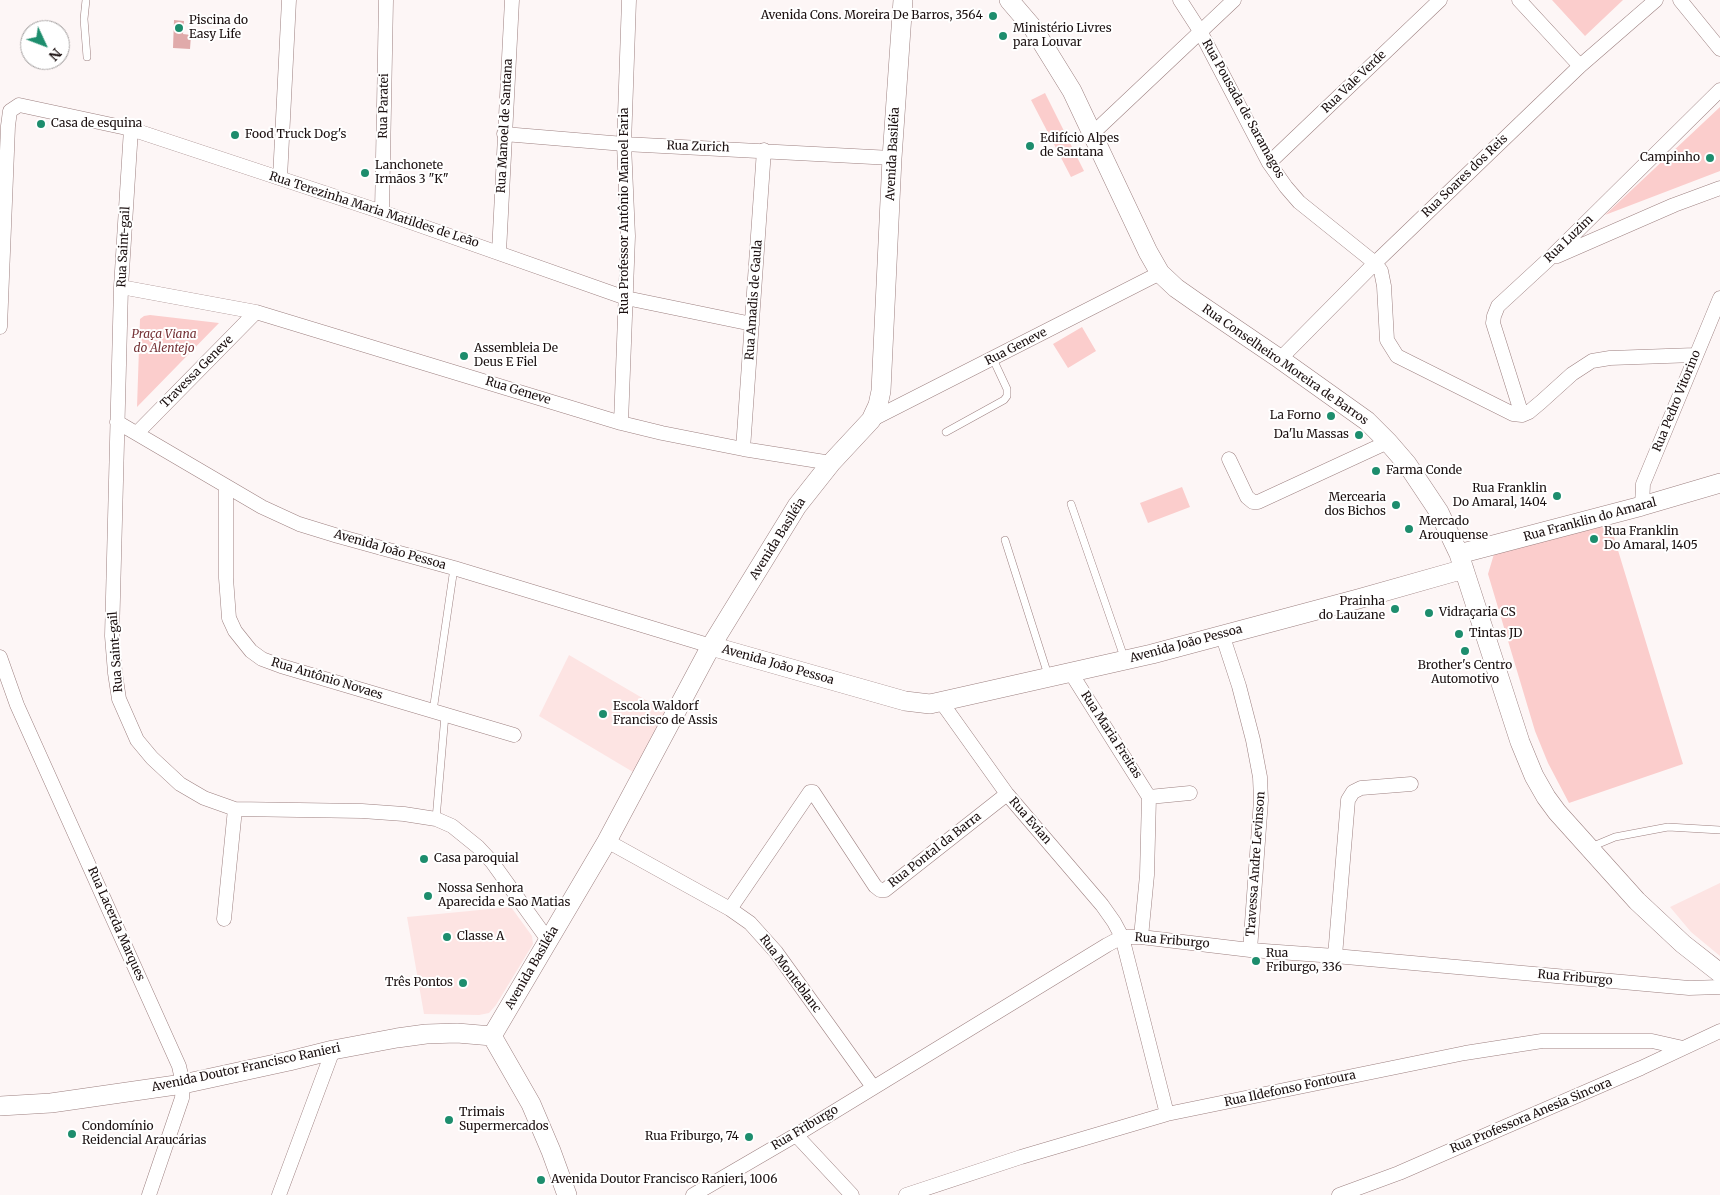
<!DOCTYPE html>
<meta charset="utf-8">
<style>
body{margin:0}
#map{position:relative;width:1720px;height:1195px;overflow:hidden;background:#fdf6f6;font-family:Merriweather,serif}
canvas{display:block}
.north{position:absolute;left:20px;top:20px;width:50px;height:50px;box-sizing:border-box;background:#fff;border:1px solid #a39f9f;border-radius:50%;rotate:133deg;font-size:14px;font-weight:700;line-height:20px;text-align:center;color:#1a0f0f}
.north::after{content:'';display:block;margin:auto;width:18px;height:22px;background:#1d8d6d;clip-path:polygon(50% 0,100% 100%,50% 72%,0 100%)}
</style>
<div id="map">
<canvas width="1720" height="1195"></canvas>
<div class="north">N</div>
</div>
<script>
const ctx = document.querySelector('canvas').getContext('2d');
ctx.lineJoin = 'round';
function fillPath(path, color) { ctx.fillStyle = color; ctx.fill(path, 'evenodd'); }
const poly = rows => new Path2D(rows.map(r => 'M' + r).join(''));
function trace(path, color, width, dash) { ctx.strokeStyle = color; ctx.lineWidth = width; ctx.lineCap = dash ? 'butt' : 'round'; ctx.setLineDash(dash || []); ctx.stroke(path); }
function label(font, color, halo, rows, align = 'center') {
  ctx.font = font + ' Merriweather,serif'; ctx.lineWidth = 4; ctx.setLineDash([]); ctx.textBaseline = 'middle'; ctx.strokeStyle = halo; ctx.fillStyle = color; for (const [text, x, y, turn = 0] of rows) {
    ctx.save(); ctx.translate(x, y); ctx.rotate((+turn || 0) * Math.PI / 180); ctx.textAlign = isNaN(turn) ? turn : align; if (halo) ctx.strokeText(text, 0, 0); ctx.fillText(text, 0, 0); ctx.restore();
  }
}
fillPath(poly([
 [569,655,668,713,633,772,539,716],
 [1720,883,1720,956,1691,932,1670,907],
 [511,907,532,936,533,944,496,1005,489,1013,479,1015,424,1014,407,917]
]), '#fde4e3');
fillPath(poly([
 [1552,0,1623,0,1585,36],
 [1045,93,1084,171,1071,177,1031,100],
 [1720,107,1720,171,1605,215],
 [150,315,219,323,137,407,140,319,144,316],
 [1082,327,1096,351,1068,368,1053,344],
 [1182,487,1190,507,1148,523,1140,503],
 [1610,524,1683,764,1569,803,1548,763,1535,731,1488,574,1494,554]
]), '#fbcdcc');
fillPath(poly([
 [174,20,184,21,183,34,191,35,190,49,173,48]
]), '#e0aaaa');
const lane = poly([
 [86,0,84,19,87,57],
 [946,432,1004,400,1007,396,1007,389,993,359],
 [1071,504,1125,660],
 [1005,540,1049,678],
 [433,711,454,568],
 [436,819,445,715],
 [1591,847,1615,837,1668,827,1720,830]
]);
const street = poly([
 [1180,0,1200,31,1269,163,1286,187,1299,202,1375,263,1381,271,1384,286,1387,340,1397,356,1513,414,1522,415,1529,412,1541,402,1572,374,1592,361,1610,358,1695,355],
 [1519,0,1580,66],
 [1680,0,1720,49],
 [131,129,121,287,112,636,115,673,119,699,137,740,152,758,180,784,204,798,235,809,362,811,404,814,436,819,452,826,478,847,492,862,548,940],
 [504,134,624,144,892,158],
 [1092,134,1234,0],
 [1269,163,1440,0],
 [280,178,289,0],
 [382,212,386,0],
 [499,252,512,0],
 [1557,256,1674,205,1720,188],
 [121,287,256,312,621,423,662,433,743,449,831,463],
 [0,327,8,126,10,111,19,105,131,129,382,212,626,298,752,324],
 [1280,359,1375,263,1580,66,1656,0],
 [1522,415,1493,323,1494,316,1498,306,1549,259,1720,90],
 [871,420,1160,273],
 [117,422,262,507,299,524,338,536,454,568,711,646],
 [621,423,628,236,624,144,629,0],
 [137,433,256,312],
 [743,449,764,150],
 [1229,459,1247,497,1253,502,1258,502,1388,442],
 [226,486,226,578,229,618,235,631,251,651,262,659,281,666,514,735],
 [1642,506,1643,484,1720,298],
 [1222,634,1239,686,1253,740,1260,777,1261,800,1250,950],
 [0,657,17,705,179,1066,183,1084,182,1098,149,1195],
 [1071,673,1149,797,1147,875,1141,937],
 [942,703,1007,794,1102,905,1114,922,1122,937,1167,1114],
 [1149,797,1190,793],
 [607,841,730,909,750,923,776,952,873,1087],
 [730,909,810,792,813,792,875,886,880,890,885,890,1007,794],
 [224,919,235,809],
 [1335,956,1348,800,1353,792,1361,788,1411,784],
 [796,1135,852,1195],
 [279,1195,333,1050],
 [693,1195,796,1135,1107,945,1122,937,1141,937,1250,950,1335,956,1689,988,1720,987],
 [906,1195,1021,1157,1167,1114,1465,1053,1542,1041,1652,1041,1683,1048],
 [1339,1195,1399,1173,1500,1129,1641,1068,1720,1031]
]);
const secondary = poly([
 [1009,0,1033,28,1072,91,1148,252,1160,273,1176,288,1196,302,1280,359,1367,421,1388,442,1407,464,1439,512,1459,554,1520,742,1534,776,1546,797,1557,812,1637,901,1683,944,1720,973],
 [1459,554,1642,506,1720,483],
 [711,646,905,701,930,704,1152,654,1358,599,1464,569],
 [492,1036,607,841,711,646,797,506,831,463,871,420,878,405,881,391,892,158,903,0],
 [492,1036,531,1104,551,1151,567,1195],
 [0,1106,51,1103,183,1084,289,1061,333,1050,397,1038,426,1034,457,1033,492,1036]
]);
trace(lane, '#9d8080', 8);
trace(street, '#9d8080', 15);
trace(secondary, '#9d8080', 20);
trace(lane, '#fff', 7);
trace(street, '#fff', 14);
trace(secondary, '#fff', 19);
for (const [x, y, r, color] of [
 [993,16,5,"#1d8d6d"],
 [179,28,5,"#1d8d6d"],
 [1003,36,5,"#1d8d6d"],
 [41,124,5,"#1d8d6d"],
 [235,135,5,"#1d8d6d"],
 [1030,146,5,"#1d8d6d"],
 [1710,158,5,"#1d8d6d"],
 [365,173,5,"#1d8d6d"],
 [464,356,5,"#1d8d6d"],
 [1331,416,5,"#1d8d6d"],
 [1359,435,5,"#1d8d6d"],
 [1376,471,5,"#1d8d6d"],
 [1557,496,5,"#1d8d6d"],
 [1396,505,5,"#1d8d6d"],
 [1409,529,5,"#1d8d6d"],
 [1594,539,5,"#1d8d6d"],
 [1395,609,5,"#1d8d6d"],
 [1429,613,5,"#1d8d6d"],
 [1459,634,5,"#1d8d6d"],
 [1465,651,5,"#1d8d6d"],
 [603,714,5,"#1d8d6d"],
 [424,859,5,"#1d8d6d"],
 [428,896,5,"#1d8d6d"],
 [447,937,5,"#1d8d6d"],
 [1256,961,5,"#1d8d6d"],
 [463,983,5,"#1d8d6d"],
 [449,1120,5,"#1d8d6d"],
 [72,1134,5,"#1d8d6d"],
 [749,1137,5,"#1d8d6d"],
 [541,1180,5,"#1d8d6d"]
]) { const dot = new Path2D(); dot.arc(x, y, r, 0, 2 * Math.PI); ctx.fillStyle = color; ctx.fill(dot); trace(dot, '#fff', 2); }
label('12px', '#1a0f0f', '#fff', [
 ["Avenida Cons. Moreira De Barros, 3564",983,16,"right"],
 ["Piscina do",189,21],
 ["Easy Life",189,35],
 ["Ministério Livres",1013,29],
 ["para Louvar",1013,43],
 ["Casa de esquina",51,124],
 ["Food Truck Dog's",245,135],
 ["Edifício Alpes",1040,139],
 ["de Santana",1040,153],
 ["Campinho",1700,158,"right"],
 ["Lanchonete",375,166],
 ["Irmãos 3 \"K\"",375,180],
 ["Assembleia De",474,349],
 ["Deus E Fiel",474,363],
 ["La Forno",1321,416,"right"],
 ["Da'lu Massas",1349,435,"right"],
 ["Farma Conde",1386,471],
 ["Rua Franklin",1547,489,"right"],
 ["Do Amaral, 1404",1547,503,"right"],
 ["Mercearia",1386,498,"right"],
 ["dos Bichos",1386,512,"right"],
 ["Mercado",1419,522],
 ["Arouquense",1419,536],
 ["Rua Franklin",1604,532],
 ["Do Amaral, 1405",1604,546],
 ["Prainha",1385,602,"right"],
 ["do Lauzane",1385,616,"right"],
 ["Vidraçaria CS",1439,613],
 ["Tintas JD",1469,634],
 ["Brother's Centro",1465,666,"center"],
 ["Automotivo",1465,680,"center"],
 ["Escola Waldorf",613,707],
 ["Francisco de Assis",613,721],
 ["Casa paroquial",434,859],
 ["Nossa Senhora",438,889],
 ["Aparecida e Sao Matias",438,903],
 ["Classe A",457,937],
 ["Rua",1266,954],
 ["Friburgo, 336",1266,968],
 ["Três Pontos",453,983,"right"],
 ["Trimais",459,1113],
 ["Supermercados",459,1127],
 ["Condomínio",82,1127],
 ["Reidencial Araucárias",82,1141],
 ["Rua Friburgo, 74",739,1137,"right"],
 ["Avenida Doutor Francisco Ranieri, 1006",551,1180]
], 'left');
label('12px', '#1a0f0f', '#fff', [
 ["Rua Vale Verde",1354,82,-44],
 ["Rua Paratei",384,106,-89],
 ["Rua Pousada de Saramagos",1243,109,61],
 ["Rua Manoel de Santana",505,126,-87],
 ["Rua Zurich",698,147,2],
 ["Avenida Basiléia",893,154,-87],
 ["Rua Soares dos Reis",1465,176,-44],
 ["Rua Terezinha Maria Matildes de Leão",374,210,18],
 ["Rua Professor Antônio Manoel Faria",625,211,-90],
 ["Rua Luzim",1569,239,-44],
 ["Rua Saint-gail",124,247,-87],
 ["Rua Amadis de Gaula",754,300,-86],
 ["Rua Geneve",1016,347,-27],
 ["Rua Conselheiro Moreira de Barros",1285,365,35],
 ["Travessa Geneve",197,372,-45],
 ["Rua Geneve",518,391,17],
 ["Rua Pedro Vitorino",1677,401,-68],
 ["Rua Franklin do Amaral",1590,520,-15],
 ["Avenida Basiléia",778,539,-58],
 ["Avenida João Pessoa",390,550,16],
 ["Avenida João Pessoa",1186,644,-15],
 ["Rua Saint-gail",116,652,-94],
 ["Avenida João Pessoa",778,665,16],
 ["Rua Antônio Novaes",327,679,17],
 ["Rua Maria Freitas",1111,735,57],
 ["Rua Evian",1030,821,49],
 ["Rua Pontal da Barra",935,850,-38],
 ["Travessa Andre Levinson",1256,864,-86],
 ["Rua Lacerda Marques",116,924,66],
 ["Rua Friburgo",1172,941,5],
 ["Avenida Basiléia",532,968,-60],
 ["Rua Monteblanc",790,974,53],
 ["Rua Friburgo",1575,978,5],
 ["Avenida Doutor Francisco Ranieri",246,1068,-12],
 ["Rua Ildefonso Fontoura",1290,1089,-12],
 ["Rua Professora Anesia Sincora",1531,1116,-23],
 ["Rua Friburgo",805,1128,-31]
]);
label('italic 12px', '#753236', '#fff', [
 ["Praça Viana",164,335],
 ["do Alentejo",164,349]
]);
</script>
